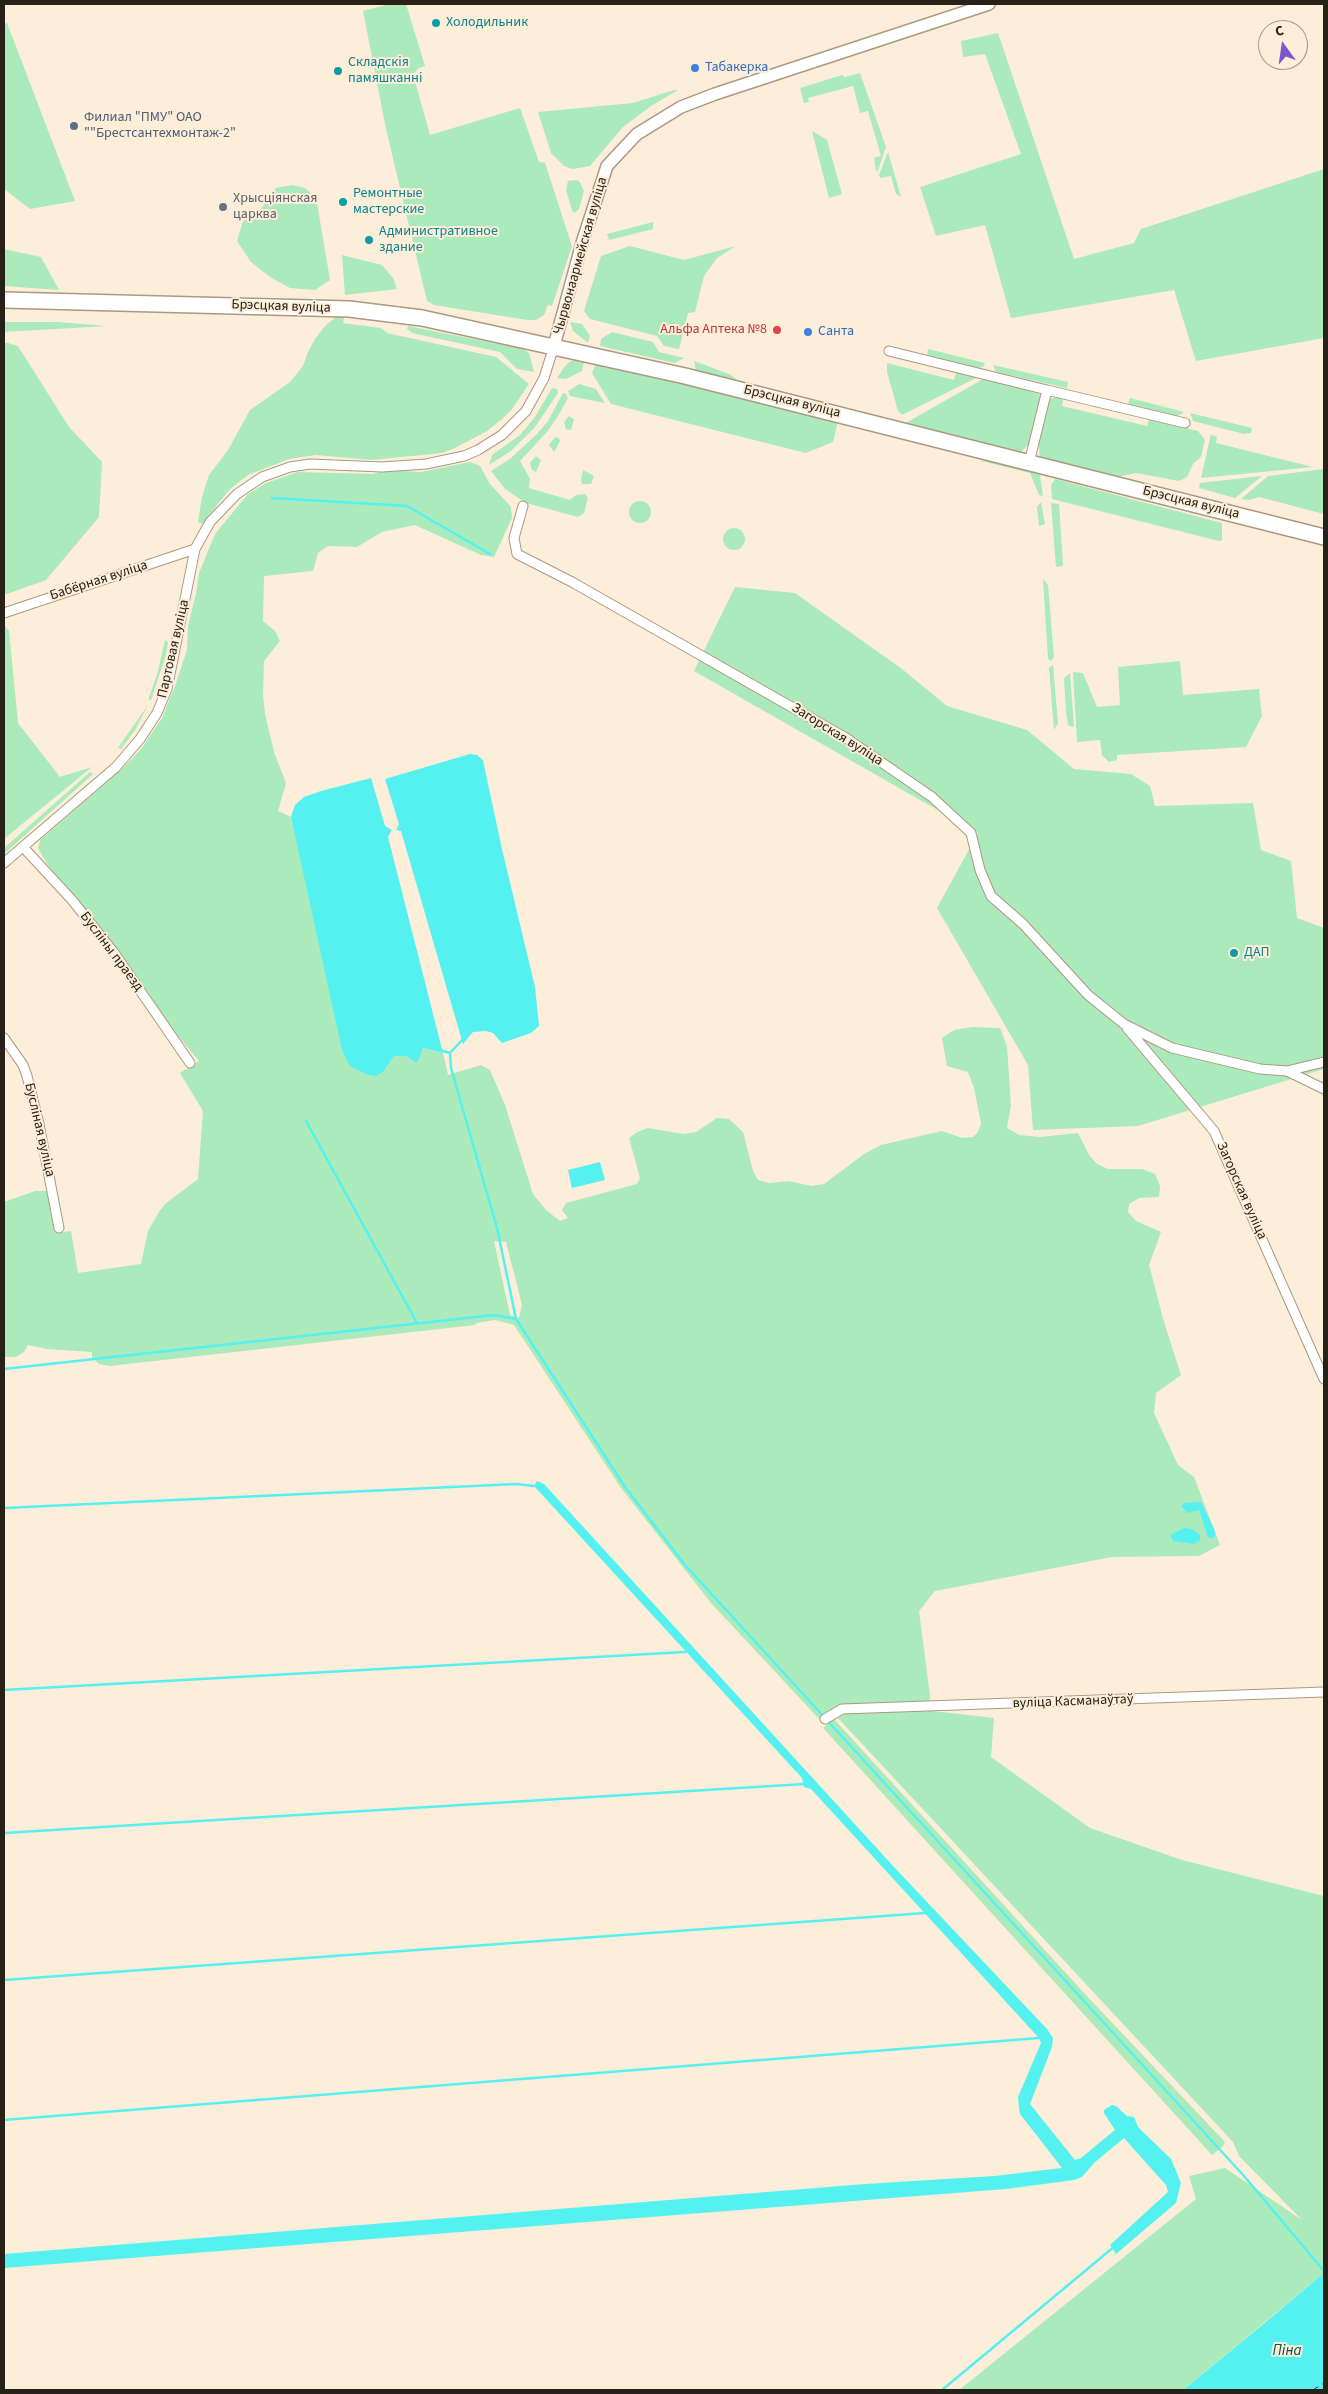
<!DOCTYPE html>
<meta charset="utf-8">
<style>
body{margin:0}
#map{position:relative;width:1328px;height:2394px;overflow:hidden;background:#fdeed9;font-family:"Source Sans 3",sans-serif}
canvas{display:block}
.frame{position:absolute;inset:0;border:5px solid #282117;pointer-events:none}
.north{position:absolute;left:1258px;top:20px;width:50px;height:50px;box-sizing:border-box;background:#fdeed9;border:1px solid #a89c8b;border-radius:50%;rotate:346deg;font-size:14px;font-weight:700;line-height:20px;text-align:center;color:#282117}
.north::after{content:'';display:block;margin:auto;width:18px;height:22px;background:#7d56cf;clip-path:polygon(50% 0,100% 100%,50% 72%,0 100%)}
</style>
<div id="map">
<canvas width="1328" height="2394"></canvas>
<div class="frame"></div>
<div class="north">С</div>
</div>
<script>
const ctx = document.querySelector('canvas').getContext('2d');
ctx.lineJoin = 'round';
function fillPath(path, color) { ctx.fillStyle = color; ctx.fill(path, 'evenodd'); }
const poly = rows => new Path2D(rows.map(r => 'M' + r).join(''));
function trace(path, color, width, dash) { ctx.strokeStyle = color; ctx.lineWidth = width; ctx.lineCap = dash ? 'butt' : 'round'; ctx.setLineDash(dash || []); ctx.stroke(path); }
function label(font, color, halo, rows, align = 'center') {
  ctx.font = font + ' "Source Sans 3",sans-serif'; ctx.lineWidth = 4; ctx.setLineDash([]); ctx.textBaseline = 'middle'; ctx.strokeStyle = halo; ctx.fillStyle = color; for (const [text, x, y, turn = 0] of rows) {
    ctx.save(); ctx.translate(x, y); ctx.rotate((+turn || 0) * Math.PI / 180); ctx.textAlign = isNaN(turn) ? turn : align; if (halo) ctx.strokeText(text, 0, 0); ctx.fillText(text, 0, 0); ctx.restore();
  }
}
fillPath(poly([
 [390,4,406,4,425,66,419,68,413,74,430,135,520,108,539,162,545,163,572,246,552,306,548,305,544,315,536,320,527,320,434,305,427,301,386,129,363,11],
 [7,23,75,201,30,209,4,189,4,24],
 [998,33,1074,259,1134,243,1141,229,1324,169,1324,338,1196,361,1174,290,1011,318,985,225,936,236,920,187,1021,154,985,54,963,57,961,41],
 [860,73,886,147,878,170,876,171,874,158,881,156,868,111,860,113,853,86,808,98,809,102,804,103,800,88,842,75,845,77],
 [674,90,678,90,651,106,623,127,590,166,573,169,564,166,551,153,538,112,633,103],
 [812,131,827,140,842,194,829,198],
 [888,152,901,197,896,194,891,176,880,178,879,175],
 [574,180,579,181,584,191,579,209,574,213,572,210,566,190,568,181],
 [292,185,305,188,313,195,317,203,330,280,315,290,290,288,270,277,251,262,237,241,243,221,258,213,276,188],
 [653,222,653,229,609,240,607,234],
 [630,246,684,260,736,246,717,258,704,276,695,312,688,313,679,349,664,346,657,336,590,319,584,311,601,256],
 [4,249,41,257,59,290,4,286],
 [342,255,382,265,393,278,397,289,345,295],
 [336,317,344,317,343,323,381,328,387,333,496,357,529,384,512,409,502,419,487,431,453,449,442,453,372,460,316,455,289,459,248,475,230,489,202,524,198,522,202,497,209,475,228,450,250,410,290,382,303,366,308,352,315,339,325,326],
 [4,322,57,322,107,326,4,332],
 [570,322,582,324,590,336,588,343,573,331],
 [408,326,523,349,529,353,534,372,517,369,500,352,412,333,407,329],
 [612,332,653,342,659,352,684,358,675,363,600,346,601,339],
 [4,342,18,346,69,427,102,462,99,517,46,580,4,595],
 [928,349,985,363,983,367,979,368,927,355],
 [579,360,584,361,582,371,566,379,557,378,565,366,571,361],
 [694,361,729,374,738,380,696,371],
 [596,363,838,421,833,442,806,453,611,404,592,373],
 [887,363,954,380,956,373,978,377,902,415,898,411,887,372],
 [993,365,1068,382,1067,388,996,372],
 [985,378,1039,394,1041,399,1032,433,1029,444,1022,451,1014,454,904,424],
 [579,384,596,389,605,403,570,396,568,391],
 [552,388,557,389,558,393,535,427,511,451,489,465,492,455,520,435,535,417],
 [563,393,565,393,568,398,558,416,547,432,520,461,530,479,529,488,570,500,576,495,585,494,588,498,584,513,578,517,526,503,505,489,491,471,511,458,536,435,548,421],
 [1058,396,1063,399,1062,406,1147,426,1149,419,1198,431,1205,440,1201,457,1193,464,1187,477,1179,481,1136,473,1112,478,1040,458,1038,442,1050,399],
 [1130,398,1184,412,1176,417,1128,404],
 [1190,413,1252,428,1251,433,1244,434,1193,421],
 [569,416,574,419,571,430,566,429,564,422],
 [1211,434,1217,437,1216,443,1313,467,1201,478],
 [555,437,559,438,560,441,554,452,549,445],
 [536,456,541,460,536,472,532,470,530,463],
 [992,459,1038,471,1040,475,1043,496,1039,495,1030,473,981,461],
 [470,462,480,466,490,484,511,507,512,518,494,557,481,555,415,525,382,532,357,547,328,546,318,553,313,571,264,576,263,621,275,631,280,641,264,661,263,695,265,714,274,752,286,783,278,811,291,817,384,1071,394,1056,406,1056,422,1048,443,1053,448,1075,481,1065,490,1070,505,1105,533,1194,546,1210,560,1221,568,1218,562,1210,566,1203,637,1184,640,1178,629,1138,637,1132,648,1128,683,1134,696,1132,717,1118,729,1119,743,1132,753,1171,758,1180,769,1183,789,1181,811,1186,824,1184,864,1154,881,1145,942,1131,962,1138,973,1137,978,1132,981,1123,974,1088,968,1072,947,1066,942,1038,954,1030,972,1027,1000,1028,1007,1046,1011,1105,1007,1128,1019,1135,1039,1137,1078,1133,1089,1155,1097,1164,1108,1169,1142,1169,1155,1174,1160,1186,1159,1197,1139,1198,1129,1204,1128,1212,1136,1221,1161,1232,1149,1265,1164,1322,1181,1375,1156,1393,1154,1413,1178,1465,1194,1477,1220,1545,1199,1556,1112,1557,935,1591,919,1611,932,1711,994,1718,991,1757,1090,1828,1182,1860,1324,1896,1324,2273,1183,2390,959,2390,1196,2199,1189,2176,1225,2168,1302,2220,1239,2156,1233,2142,837,1717,825,1716,820,1720,711,1603,621,1488,514,1325,495,1320,476,1323,475,1325,110,1366,99,1364,92,1357,92,1352,47,1349,28,1345,24,1352,16,1357,4,1357,4,1202,35,1191,47,1191,55,1233,71,1231,78,1273,141,1264,148,1231,159,1212,165,1204,198,1179,203,1111,180,1073,199,1061,168,1024,120,954,47,864,38,848,40,840,124,767,141,749,162,718,175,686,187,650,188,626,196,594,199,573,215,534,248,494,266,483,298,472,373,474,387,470,421,472],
 [494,1241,506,1242,522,1305,519,1318,510,1315],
 [1324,469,1324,514,1259,497,1249,500,1241,499,1268,476],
 [583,470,594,476,591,484,582,484,581,480],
 [1262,476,1235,498,1199,488,1200,483],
 [1055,479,1222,523,1222,540,1219,541,1052,499,1051,485],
 '629 512a11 11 0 1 1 22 0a11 11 0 1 1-22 0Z',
 [1041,502,1045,524,1039,526,1037,507],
 [1051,503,1059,504,1063,566,1056,567],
 '723 539a11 11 0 1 1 22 0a11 11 0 1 1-22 0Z',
 [1043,579,1048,585,1054,657,1051,661,1048,659],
 [735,587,795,593,902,669,947,706,1027,730,1074,769,1131,774,1150,786,1155,806,1253,803,1261,850,1291,861,1297,918,1324,928,1324,1069,1138,1126,1033,1130,1028,1065,937,908,978,833,694,671],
 [4,625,9,631,18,723,60,777,92,767,4,839],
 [165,640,168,642,166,655,151,700,149,700,149,697,157,675],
 [1180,661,1183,695,1259,689,1262,716,1246,747,1117,755,1117,760,1109,762,1102,755,1100,740,1077,742,1073,672,1083,673,1097,707,1120,705,1118,667],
 [1053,665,1058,723,1054,730,1049,668],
 [1070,673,1074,727,1068,725,1066,712,1064,678],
 [148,705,135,730,121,749,118,748],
 [90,772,93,774,4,854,4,848],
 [833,1718,1085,1994,1225,2142,1223,2146,1212,2155,823,1728]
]), '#abeabb');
fillPath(poly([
 [470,754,477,755,483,760,485,770,502,849,535,987,539,1026,531,1033,502,1043,493,1033,486,1031,473,1032,463,1044,401,831,396,830,399,824,385,779],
 [371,778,385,826,392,830,388,837,443,1053,423,1048,417,1063,406,1056,394,1056,384,1071,376,1076,368,1075,350,1066,342,1050,291,817,295,805,304,797,321,791],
 [600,1162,605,1180,572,1188,568,1170],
 [537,1481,544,1484,894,1867,1047,2029,1053,2038,1052,2047,1030,2104,1075,2160,1081,2158,1115,2130,1104,2113,1104,2110,1112,2105,1116,2106,1127,2116,1134,2117,1138,2127,1171,2159,1181,2183,1176,2203,1116,2254,1110,2245,1168,2192,1166,2185,1124,2138,1094,2163,1082,2177,1074,2180,1006,2189,4,2268,4,2254,865,2184,994,2176,1062,2168,1020,2114,1019,2108,1018,2097,1041,2043,1039,2038,811,1789,804,1787,802,1778,534,1486],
 [1201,1502,1215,1531,1215,1536,1210,1539,1207,1535,1199,1510,1188,1513,1181,1506,1184,1503],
 [1184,1528,1192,1529,1200,1535,1200,1540,1194,1544,1173,1541,1170,1535],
 [1324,2273,1324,2390,1183,2390,1267,2321]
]), '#55f1f1');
trace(poly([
 [272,498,407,506,490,554],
 [463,1039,450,1053,451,1068,497,1228,516,1319,625,1487,685,1565,1244,2176,1324,2271],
 [440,1050,450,1053],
 [306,1121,417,1323],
 [4,1369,494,1315,516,1319],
 [4,1508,516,1484,534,1486],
 [4,1690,685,1652],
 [4,1833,804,1784],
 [4,1980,925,1913],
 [4,2120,1039,2038],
 [942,2390,1115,2246]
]), '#55f1f1', 2.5);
trace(poly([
 [1313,2390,1324,2383]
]), '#074e4e', 1, [6, 5]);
const minor = poly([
 [889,351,1047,390,1029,463],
 [1047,390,1185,423],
 [523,506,514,538,517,554,572,582,846,738,932,797,971,833,980,870,991,896,1023,924,1088,995,1124,1024,1172,1048,1260,1069,1287,1071,1324,1089],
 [4,613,195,549],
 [23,847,72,900,115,954,190,1063],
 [4,863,116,767,140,739,157,713,167,689,195,549,210,522,237,494,262,477,290,467,310,464,382,467,426,464,464,456,478,450,502,435,526,411,544,378,554,346],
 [1127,1028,1214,1131,1324,1379],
 [4,1038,23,1065,27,1076,39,1124,59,1228],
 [1287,1071,1324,1062],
 [825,1719,842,1709,1324,1692]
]);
const tertiary = poly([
 [554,346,582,243,607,166,637,134,681,107,715,94,989,4]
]);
const primary = poly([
 [4,300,349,309,422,318,685,376,1324,537]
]);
trace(minor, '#ab9981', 11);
trace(tertiary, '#ab9981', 14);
trace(primary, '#ab9981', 18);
trace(minor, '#fff', 9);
trace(tertiary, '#fff', 11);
trace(primary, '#fff', 15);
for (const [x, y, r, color] of [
 [436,23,5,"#0f9aa8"],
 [695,68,5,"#3f7fe0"],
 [338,71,5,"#0f9aa8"],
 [74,126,5,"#5c6f8a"],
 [343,202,5,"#0f9aa8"],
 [223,207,5,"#6b7280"],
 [369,240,5,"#0f9aa8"],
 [777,330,5,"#e0444e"],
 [808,332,5,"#3f7fe0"],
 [1234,953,5,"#0f9aa8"]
]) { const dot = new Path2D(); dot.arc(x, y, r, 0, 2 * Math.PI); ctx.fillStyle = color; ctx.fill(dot); trace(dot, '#fdeed9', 2); }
label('14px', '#0d838f', '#fdeed9', [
 ["Холодильник",446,23],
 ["Складскія",348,63],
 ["памяшканні",348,79],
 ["Ремонтные",353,194],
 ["мастерские",353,210],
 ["Административное",379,232],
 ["здание",379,248],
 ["ДАП",1244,953]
], 'left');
label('14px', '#366cbe', '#fdeed9', [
 ["Табакерка",705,68],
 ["Санта",818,332]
], 'left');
label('14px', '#4e5e75', '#fdeed9', [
 ["Филиал \"ПМУ\" ОАО",84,118],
 ["\"\"Брестсантехмонтаж-2\"",84,134]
], 'left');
label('14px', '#5b616d', '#fdeed9', [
 ["Хрысціянская",233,199],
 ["царква",233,215]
], 'left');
label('14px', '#282117', '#fdeed9', [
 ["Чырвонаармейская вуліца",581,256,-74],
 ["Брэсцкая вуліца",281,307,2],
 ["Брэсцкая вуліца",792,402,14],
 ["Брэсцкая вуліца",1191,503,14],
 ["Бабёрная вуліца",99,581,-18],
 ["Партовая вуліца",174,649,-77],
 ["Загорская вуліца",837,735,32],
 ["Бусліны праезд",111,952,53],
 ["Бусліная вуліца",39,1130,77],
 ["Загорская вуліца",1241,1191,66],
 ["вуліца Касманаўтаў",1073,1702,-2]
]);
label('14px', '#be3a42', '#fdeed9', [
 ["Альфа Аптека №8",767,330]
], 'right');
label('italic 15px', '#074e4e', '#fdeed9', [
 ["Піна",1287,2352]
]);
</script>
